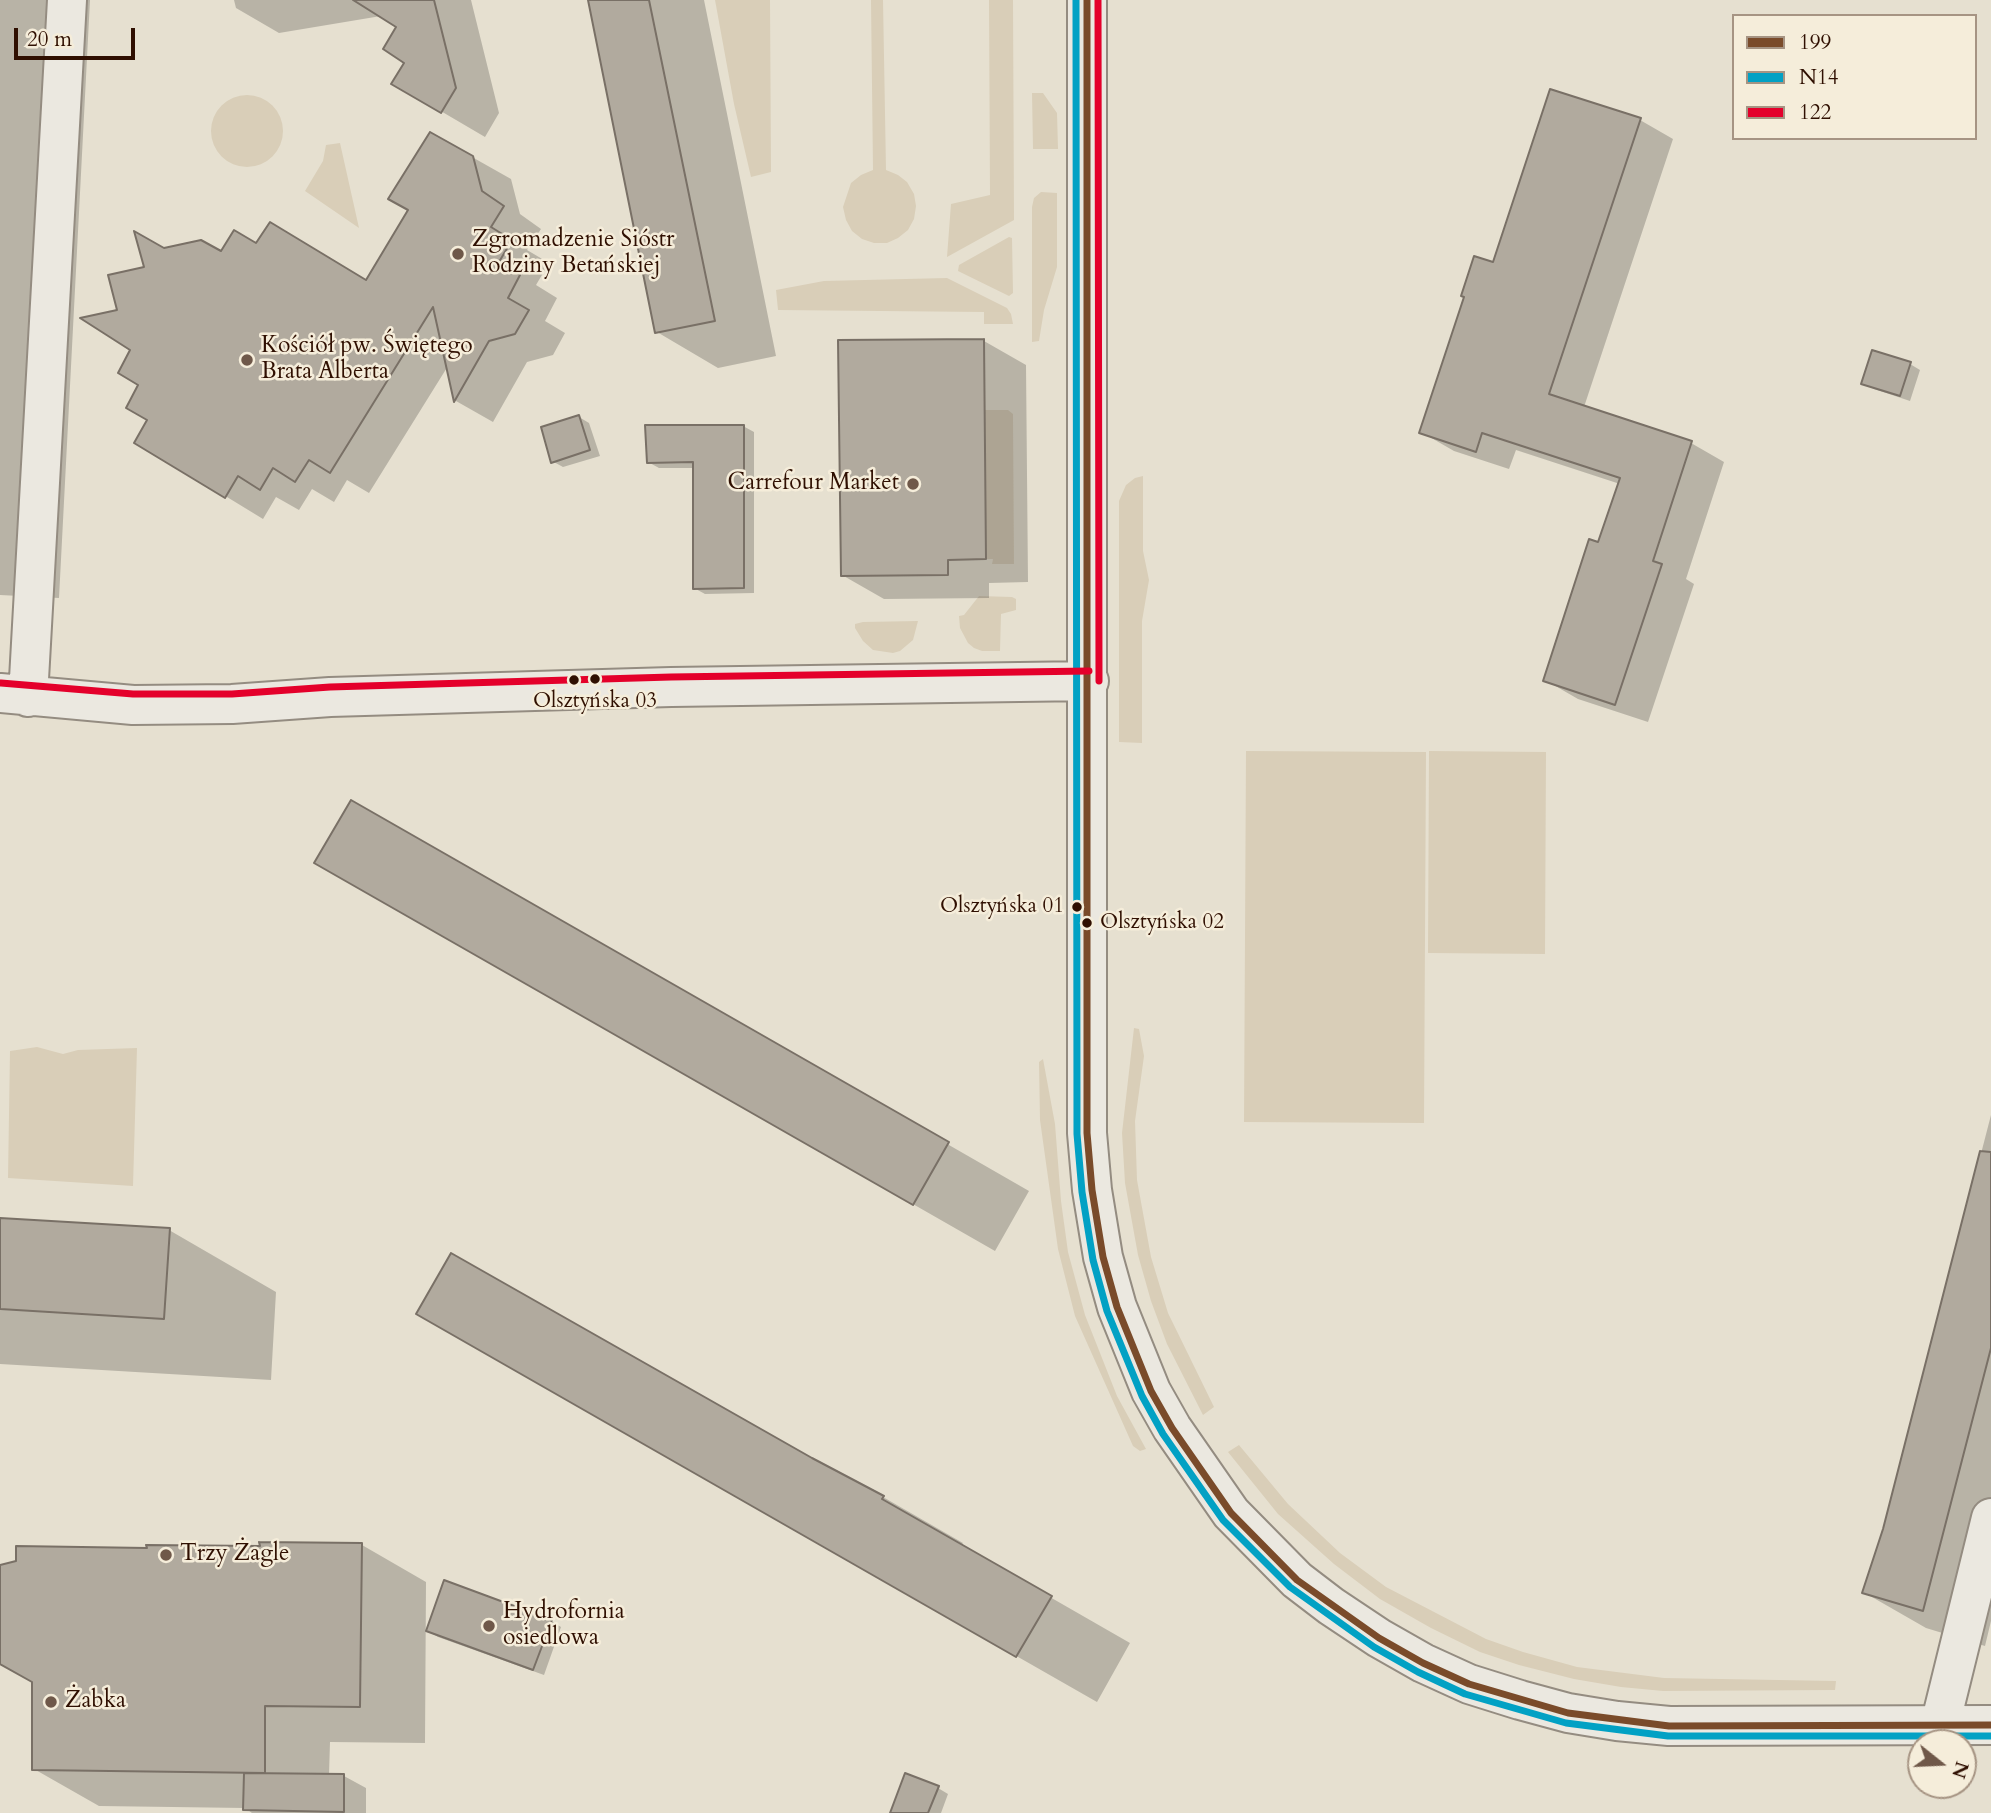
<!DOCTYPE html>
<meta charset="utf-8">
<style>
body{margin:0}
#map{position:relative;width:1991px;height:1813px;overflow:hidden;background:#e6e0d0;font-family:Cardo,serif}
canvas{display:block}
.legend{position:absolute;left:1732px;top:14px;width:245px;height:126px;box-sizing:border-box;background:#f5edda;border:2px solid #a69483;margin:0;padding:9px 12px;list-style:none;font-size:21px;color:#2f0f01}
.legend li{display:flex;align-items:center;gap:14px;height:35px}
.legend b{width:35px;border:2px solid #a69483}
.north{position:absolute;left:1907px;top:1729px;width:70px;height:70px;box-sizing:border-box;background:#f5edda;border:2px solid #a69483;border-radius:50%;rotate:108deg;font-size:19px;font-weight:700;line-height:28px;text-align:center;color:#2f0f01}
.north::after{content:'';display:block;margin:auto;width:24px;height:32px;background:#6f5849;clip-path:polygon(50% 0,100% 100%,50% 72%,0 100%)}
.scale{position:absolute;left:14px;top:28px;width:121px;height:32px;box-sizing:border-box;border:4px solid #2f0f01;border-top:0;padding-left:9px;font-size:21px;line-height:24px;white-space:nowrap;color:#2f0f01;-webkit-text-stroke:5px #f5edda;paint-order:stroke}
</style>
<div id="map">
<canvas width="1991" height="1813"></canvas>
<ul class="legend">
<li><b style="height:9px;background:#7a4b2a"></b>199</li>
<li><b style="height:9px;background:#02a1c4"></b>N14</li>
<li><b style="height:9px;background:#e4002b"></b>122</li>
</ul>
<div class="north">N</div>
<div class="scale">20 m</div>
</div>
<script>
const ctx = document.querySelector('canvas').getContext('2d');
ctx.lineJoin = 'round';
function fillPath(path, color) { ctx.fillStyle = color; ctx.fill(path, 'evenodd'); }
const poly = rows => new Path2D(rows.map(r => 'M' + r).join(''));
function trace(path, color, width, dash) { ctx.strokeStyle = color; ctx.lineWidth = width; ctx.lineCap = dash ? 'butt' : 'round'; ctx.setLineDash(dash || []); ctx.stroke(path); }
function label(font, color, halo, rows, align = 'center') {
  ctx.font = font + ' Cardo,serif'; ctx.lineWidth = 5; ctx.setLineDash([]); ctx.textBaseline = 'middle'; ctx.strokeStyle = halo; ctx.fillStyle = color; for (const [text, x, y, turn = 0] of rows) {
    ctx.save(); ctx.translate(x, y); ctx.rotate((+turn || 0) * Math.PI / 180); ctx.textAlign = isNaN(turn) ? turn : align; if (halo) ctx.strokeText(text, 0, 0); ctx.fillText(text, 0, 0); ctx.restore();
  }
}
fillPath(poly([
 [715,0,770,0,771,172,751,177,734,104],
 [871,0,883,0,886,170,898,175,907,182,914,194,916,206,914,219,908,230,898,238,887,243,874,243,862,239,852,231,846,220,843,207,851,183,861,175,873,170],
 [989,0,1013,0,1014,220,947,257,951,204,990,195],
 [1032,93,1043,93,1057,113,1058,149,1033,149],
 '211 131a36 36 0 1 1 72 0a36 36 0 1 1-72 0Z',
 [340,143,359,228,305,191,323,161,326,145],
 [1041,192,1057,193,1057,267,1044,310,1039,341,1032,342,1032,207,1034,198],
 [1009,237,1012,238,1013,293,1009,296,958,271,959,265],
 [947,278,1007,308,1011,314,1013,324,984,324,984,312,778,310,776,290,824,281],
 [985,410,1008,410,1013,414,1014,564,992,564,993,559,986,559],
 [1143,476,1143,551,1149,580,1142,621,1142,743,1119,742,1119,501,1126,485,1135,478],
 [979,596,1012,597,1016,599,1016,610,1001,614,1000,651,982,651,974,648,968,643,960,628,959,616,964,615],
 [918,621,913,640,900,651,893,653,873,650,863,641,855,628,855,624,863,622],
 [1246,751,1426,752,1424,1123,1244,1122],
 [1429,751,1546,752,1545,954,1428,953],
 [1134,1028,1139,1029,1144,1056,1135,1121,1137,1180,1151,1257,1168,1313,1214,1407,1203,1415,1167,1344,1151,1301,1138,1255,1125,1183,1122,1133],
 [37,1047,63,1054,78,1050,137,1048,133,1186,8,1178,10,1051],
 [1043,1059,1055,1124,1061,1201,1068,1252,1085,1315,1117,1396,1146,1449,1140,1451,1133,1446,1075,1316,1058,1249,1040,1120,1039,1062],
 [1239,1445,1288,1504,1340,1553,1386,1587,1486,1639,1523,1652,1577,1667,1664,1678,1836,1681,1835,1690,1663,1691,1621,1687,1574,1679,1519,1665,1480,1652,1431,1628,1380,1599,1334,1564,1278,1514,1228,1452]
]), '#d9ceb8');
fillPath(poly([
 [0,0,90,0,59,598,0,595],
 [234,0,471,0,499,113,485,137,393,83,407,62,398,27,381,16,279,33,236,8],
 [590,0,704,0,776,356,718,368,657,332],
 [1640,120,1673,139,1584,407,1691,443,1724,462,1686,579,1694,584,1648,722,1578,699,1545,680,1599,544,1620,484,1516,450,1509,469,1454,451,1421,432,1494,264],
 [472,157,511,179,520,214,541,229,527,250,549,263,536,285,557,298,545,321,565,333,553,355,527,362,493,422,456,401,448,366,369,493,347,480,334,502,312,489,299,510,276,497,263,519,137,442,149,419,133,350,119,311,146,268,164,249,222,254,257,245,367,281],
 [984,341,1026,365,1028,582,989,583,989,598,884,599,842,575],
 [1910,364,1920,370,1910,401,1874,389,1863,383],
 [579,417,589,423,600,456,563,467,552,461],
 [743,426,754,432,754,593,705,594,694,588,695,468,659,468,648,462],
 [352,802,1029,1191,995,1251,397,909],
 [1991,1115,1991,1621,1985,1646,1926,1628,1865,1593,1884,1529],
 [0,1220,169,1230,276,1292,271,1380,0,1364],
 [498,1360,811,1460,883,1497,963,1543,961,1546,1130,1643,1097,1702],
 [362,1545,426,1582,425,1743,330,1742,329,1775,344,1776,366,1788,366,1813,252,1813,245,1808,99,1806,34,1769,34,1681,0,1659,0,1567,149,1550],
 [551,1621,561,1627,544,1675,438,1637,428,1631],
 [938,1788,948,1794,941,1813,907,1813]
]), '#0003');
const building = poly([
 [353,0,434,0,456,88,441,113,391,84,404,63,383,49,396,27,353,0],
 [588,0,649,0,715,321,655,333,588,0],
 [1550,89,1641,118,1549,394,1692,441,1653,561,1662,564,1615,705,1543,681,1589,539,1598,542,1620,478,1482,433,1476,452,1419,433,1464,297,1461,296,1474,256,1493,262,1550,89],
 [430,132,473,156,482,191,504,206,491,227,512,240,499,262,520,275,508,298,529,310,515,334,489,341,454,402,433,307,330,473,309,460,295,482,273,468,260,490,238,476,225,498,134,443,147,420,126,408,138,385,118,373,130,350,80,318,117,310,108,275,144,267,134,231,164,248,201,240,221,251,234,230,256,243,270,222,366,280,408,210,388,199,430,132],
 [984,339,986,559,948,560,948,575,841,576,838,340,984,339],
 [1872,350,1911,362,1900,396,1861,384,1872,350],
 [579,415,590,450,551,463,541,427,579,415],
 [645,425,744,425,744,588,693,589,693,462,647,463,645,425],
 [351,800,949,1142,913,1205,314,863,351,800],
 [1980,1151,1991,1152,1991,1348,1923,1611,1862,1593,1883,1529,1980,1151],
 [0,1218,170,1228,164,1319,0,1309,0,1218],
 [451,1253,812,1458,884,1496,882,1499,1052,1596,1016,1657,416,1314,451,1253],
 [259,1542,362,1543,360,1707,265,1706,265,1773,32,1770,32,1682,0,1664,0,1565,16,1561,16,1546,147,1548,146,1545,260,1546,259,1542],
 [444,1580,552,1620,533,1670,426,1631,444,1580],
 [244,1773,344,1774,344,1812,243,1810,244,1773],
 [905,1773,939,1786,928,1813,890,1813,905,1773]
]);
fillPath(building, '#b1aa9e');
trace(building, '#797066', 2);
const minor = poly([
 [1087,0,1087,1133,1092,1190,1103,1257,1117,1307,1151,1391,1172,1428,1231,1513,1297,1580,1331,1606,1379,1638,1423,1663,1469,1684,1520,1700,1568,1713,1617,1721,1669,1726,1991,1725],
 [0,693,133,705,232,704,330,697,671,687,1089,681],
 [28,697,67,0],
 [1940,1725,1991,1518]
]);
trace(minor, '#948c81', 42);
trace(minor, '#ebe8e0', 38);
trace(poly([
 [1087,0,1087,1133,1092,1190,1103,1257,1117,1307,1151,1391,1172,1428,1231,1513,1297,1580,1379,1638,1423,1663,1469,1684,1568,1713,1669,1726,1991,1725]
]), '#7a4b2a', 7);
trace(poly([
 [1076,0,1077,1134,1082,1192,1093,1260,1107,1311,1142,1396,1163,1434,1223,1520,1290,1587,1374,1647,1418,1672,1465,1694,1566,1723,1668,1736,1991,1736]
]), '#02a1c4', 7);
trace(poly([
 [1098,0,1099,681],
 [1,683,133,694,232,694,330,687,671,677,1089,671]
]), '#e4002b', 7);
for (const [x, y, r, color] of [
 [458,254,7,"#6f5849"],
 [247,360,7,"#6f5849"],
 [913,484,7,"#6f5849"],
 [595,679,6,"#2f0f01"],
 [574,680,6,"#2f0f01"],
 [1077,907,6,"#2f0f01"],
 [1087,923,6,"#2f0f01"],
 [166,1555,7,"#6f5849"],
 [489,1626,7,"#6f5849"],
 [51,1702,7,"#6f5849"]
]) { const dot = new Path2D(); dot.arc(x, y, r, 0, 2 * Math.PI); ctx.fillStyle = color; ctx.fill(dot); trace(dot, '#f5edda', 2.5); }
label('21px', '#2f0f01', '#f5edda', [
 ["Olsztyńska 03",595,702],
 ["Olsztyńska 01",1064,907,"right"],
 ["Olsztyńska 02",1100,923,"left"]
]);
label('23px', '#2f0f01', '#f5edda', [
 ["Zgromadzenie Sióstr",472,241],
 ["Rodziny Betańskiej",472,267],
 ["Kościół pw. Świętego",261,347],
 ["Brata Alberta",261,373],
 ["Carrefour Market",899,484,"right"],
 ["Trzy Żagle",180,1555],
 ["Hydrofornia",503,1613],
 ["osiedlowa",503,1639],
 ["Żabka",65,1702]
], 'left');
</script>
